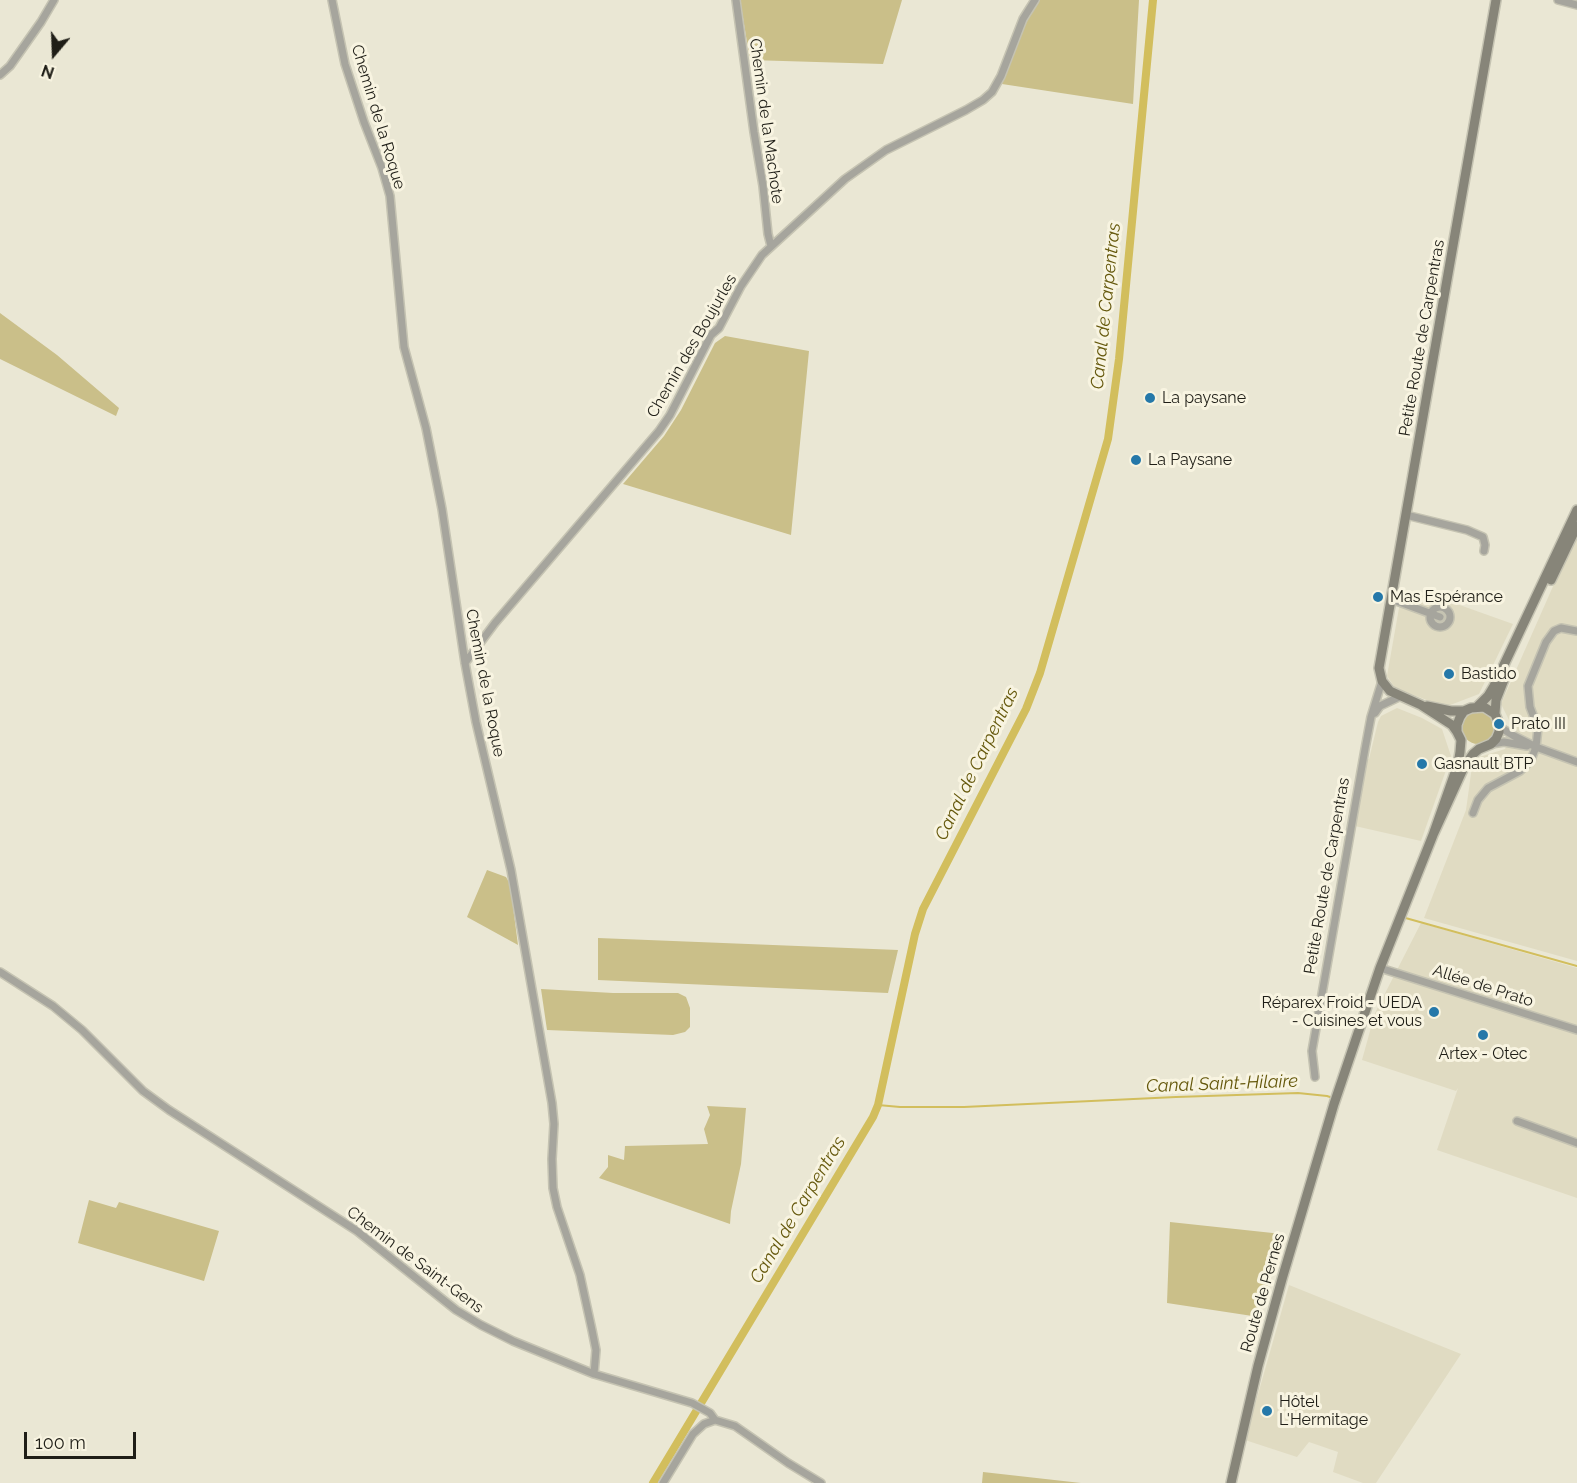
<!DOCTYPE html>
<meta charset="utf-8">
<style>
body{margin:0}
#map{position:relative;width:1577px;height:1483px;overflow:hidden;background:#eae7d4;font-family:Raleway,sans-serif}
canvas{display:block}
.north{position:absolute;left:24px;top:24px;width:60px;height:60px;-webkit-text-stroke:4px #f8f4e1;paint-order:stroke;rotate:199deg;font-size:16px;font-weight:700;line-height:24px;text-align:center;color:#1f1e17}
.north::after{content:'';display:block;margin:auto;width:21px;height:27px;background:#1f1e17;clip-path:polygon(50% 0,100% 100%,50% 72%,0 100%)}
.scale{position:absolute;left:24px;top:1432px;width:112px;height:27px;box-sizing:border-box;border:3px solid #1f1e17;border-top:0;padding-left:8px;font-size:18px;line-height:21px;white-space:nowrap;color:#1f1e17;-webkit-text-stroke:4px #f8f4e1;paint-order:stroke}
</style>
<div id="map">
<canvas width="1577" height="1483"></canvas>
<div class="north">N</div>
<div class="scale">100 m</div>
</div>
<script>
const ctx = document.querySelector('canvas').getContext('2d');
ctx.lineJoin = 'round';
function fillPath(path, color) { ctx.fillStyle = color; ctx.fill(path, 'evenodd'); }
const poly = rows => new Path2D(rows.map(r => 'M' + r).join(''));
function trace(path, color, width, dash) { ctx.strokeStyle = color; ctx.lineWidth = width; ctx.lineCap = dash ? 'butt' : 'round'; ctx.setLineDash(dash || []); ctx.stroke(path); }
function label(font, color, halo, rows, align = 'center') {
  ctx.font = font + ' Raleway,sans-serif'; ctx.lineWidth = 6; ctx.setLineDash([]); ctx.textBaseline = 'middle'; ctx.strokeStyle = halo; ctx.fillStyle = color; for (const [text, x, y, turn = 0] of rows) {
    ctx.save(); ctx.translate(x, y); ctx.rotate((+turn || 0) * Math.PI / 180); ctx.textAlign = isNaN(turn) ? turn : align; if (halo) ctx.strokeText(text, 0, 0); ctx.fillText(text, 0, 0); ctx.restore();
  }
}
fillPath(poly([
 [1577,538,1577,961,1424,918,1466,810,1473,759,1505,749,1514,730,1501,704,1562,566],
 [1402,591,1406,597,1423,603,1440,598,1513,624,1479,694,1445,707,1395,688,1387,676],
 [1397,708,1422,718,1442,729,1451,756,1421,841,1355,826,1367,758,1369,759,1378,722,1381,716],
 [1421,923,1577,968,1577,1198,1437,1150,1458,1088,1456,1091,1362,1060,1375,1013],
 [1289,1285,1461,1354,1376,1483,1363,1483,1333,1472,1338,1452,1309,1442,1297,1457,1245,1440]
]), '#e0dbc2');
fillPath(poly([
 [740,0,902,0,883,64,750,60],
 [1040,0,1139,0,1133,104,1002,84,1020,36,1032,11],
 [0,313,57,355,119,408,116,416,0,359],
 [725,336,809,351,791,535,623,484,664,436,681,410,715,343],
 '1462 728a16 16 0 1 1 32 0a16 16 0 1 1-32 0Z',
 [487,870,506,877,510,884,518,945,467,917],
 [598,938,898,950,888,993,598,980],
 [541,989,613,993,678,993,686,997,690,1008,690,1027,685,1032,673,1035,547,1030],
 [707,1106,746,1108,741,1164,731,1211,730,1224,599,1178,608,1167,608,1155,624,1160,625,1146,708,1144,704,1129,710,1115],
 [89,1200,116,1208,119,1202,219,1231,204,1281,78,1243],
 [1170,1222,1282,1234,1259,1317,1167,1303],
 [983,1472,1081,1483,982,1483]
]), '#cabf89');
trace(poly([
 [1402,917,1577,966],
 [878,1105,900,1107,964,1107,1176,1097,1298,1093,1327,1096,1333,1098]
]), '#d2be5d', 2);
trace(poly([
 [653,1483,873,1117,878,1105,915,934,923,909,1026,709,1040,673,1108,439,1119,359,1153,0]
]), '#d2be5d', 8);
const street = poly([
 [332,0,345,64,364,122,382,168,390,196,404,347,426,428,442,509,465,663,476,722,511,870,552,1103,554,1124,552,1159,553,1188,557,1207,580,1275,592,1330,596,1350,594,1374],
 [736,0,754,132,763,186,768,234,771,246],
 [1558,0,1577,5],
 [0,75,10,66,41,22,54,0],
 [1406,515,1467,530,1483,537,1485,545,1484,551],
 [1391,599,1440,617],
 '1430 617a10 10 0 1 1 20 0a10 10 0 1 1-20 0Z',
 [465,663,495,623,659,431,670,415,711,335,719,328,741,286,762,255,845,179,886,150,966,110,983,100,992,92,1001,76,1023,19,1035,0],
 [1375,713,1380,706,1401,696],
 [1499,724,1503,729,1514,736,1536,747,1577,762],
 [1491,744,1504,742,1527,746],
 [1473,813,1478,800,1488,788,1520,771,1531,760,1536,747,1538,728,1530,707,1528,686,1546,642,1554,631,1561,628,1577,631],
 [1380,968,1577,1030],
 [0,972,53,1006,82,1030,143,1091,169,1110,357,1231,456,1310,481,1325,513,1341,594,1374,692,1403,710,1413,715,1420,735,1426,788,1463,821,1483],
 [1315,1077,1312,1051,1365,749,1371,717,1382,681],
 [1517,1121,1577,1143],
 [663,1483,693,1434,704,1424,715,1420]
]);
const secondary = poly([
 [1551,580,1577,526],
 [1427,706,1451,711,1464,711],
 [1478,706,1488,696,1494,686,1577,510],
 [1495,714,1496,700,1505,677],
 [1457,732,1452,725,1421,705,1390,691,1382,681,1379,668,1496,0],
 [1231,1483,1258,1366,1282,1279,1334,1104,1380,968,1433,835,1464,767,1473,754,1479,749,1491,744,1496,739,1499,732,1499,724,1495,714,1484,707,1471,708,1464,711,1460,717,1457,725,1457,732,1461,740,1460,752,1458,764,1433,835]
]);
trace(street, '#c5c3b2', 10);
trace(secondary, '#c5c3b2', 12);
trace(street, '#a6a59d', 7);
trace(secondary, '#878579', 9);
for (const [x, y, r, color] of [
 [1150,398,6,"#2578a9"],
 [1136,460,6,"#2578a9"],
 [1378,597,6,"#2578a9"],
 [1449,674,6,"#2578a9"],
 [1499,724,6,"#2578a9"],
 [1422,764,6,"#2578a9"],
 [1434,1012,6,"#2578a9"],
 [1483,1035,6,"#2578a9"],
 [1267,1411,6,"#2578a9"]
]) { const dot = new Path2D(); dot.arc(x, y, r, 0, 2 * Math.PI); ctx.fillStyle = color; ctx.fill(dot); trace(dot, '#f8f4e1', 2); }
label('16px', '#1f1e17', '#f8f4e1', [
 ["Chemin de la Roque",378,117,73],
 ["Chemin de la Machote",766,121,82],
 ["Petite Route de Carpentras",1422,338,-80],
 ["Chemin des Boujurles",692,346,-60],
 ["Chemin de la Roque",485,683,79],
 ["Petite Route de Carpentras",1327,876,-80],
 ["Allée de Prato",1483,986,18],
 ["Chemin de Saint-Gens",415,1260,37],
 ["Route de Pernes",1263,1293,-74]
]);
label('16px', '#1f1e17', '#f8f4e1', [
 ["La paysane",1162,398],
 ["La Paysane",1148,460],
 ["Mas Espérance",1390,597],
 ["Bastido",1461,674],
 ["Prato III",1511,724],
 ["Gasnault BTP",1434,764],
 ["Réparex Froid - UEDA",1422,1003,"right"],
 ["- Cuisines et vous",1422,1021,"right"],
 ["Artex - Otec",1483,1054,"center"],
 ["Hôtel",1279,1402],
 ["L'Hermitage",1279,1420]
], 'left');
label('italic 18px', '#65580c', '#f8f4e1', [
 ["Canal de Carpentras",1106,306,-84],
 ["Canal de Carpentras",977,764,-64],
 ["Canal Saint-Hilaire",1222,1084,-2],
 ["Canal de Carpentras",798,1210,-59]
]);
</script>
